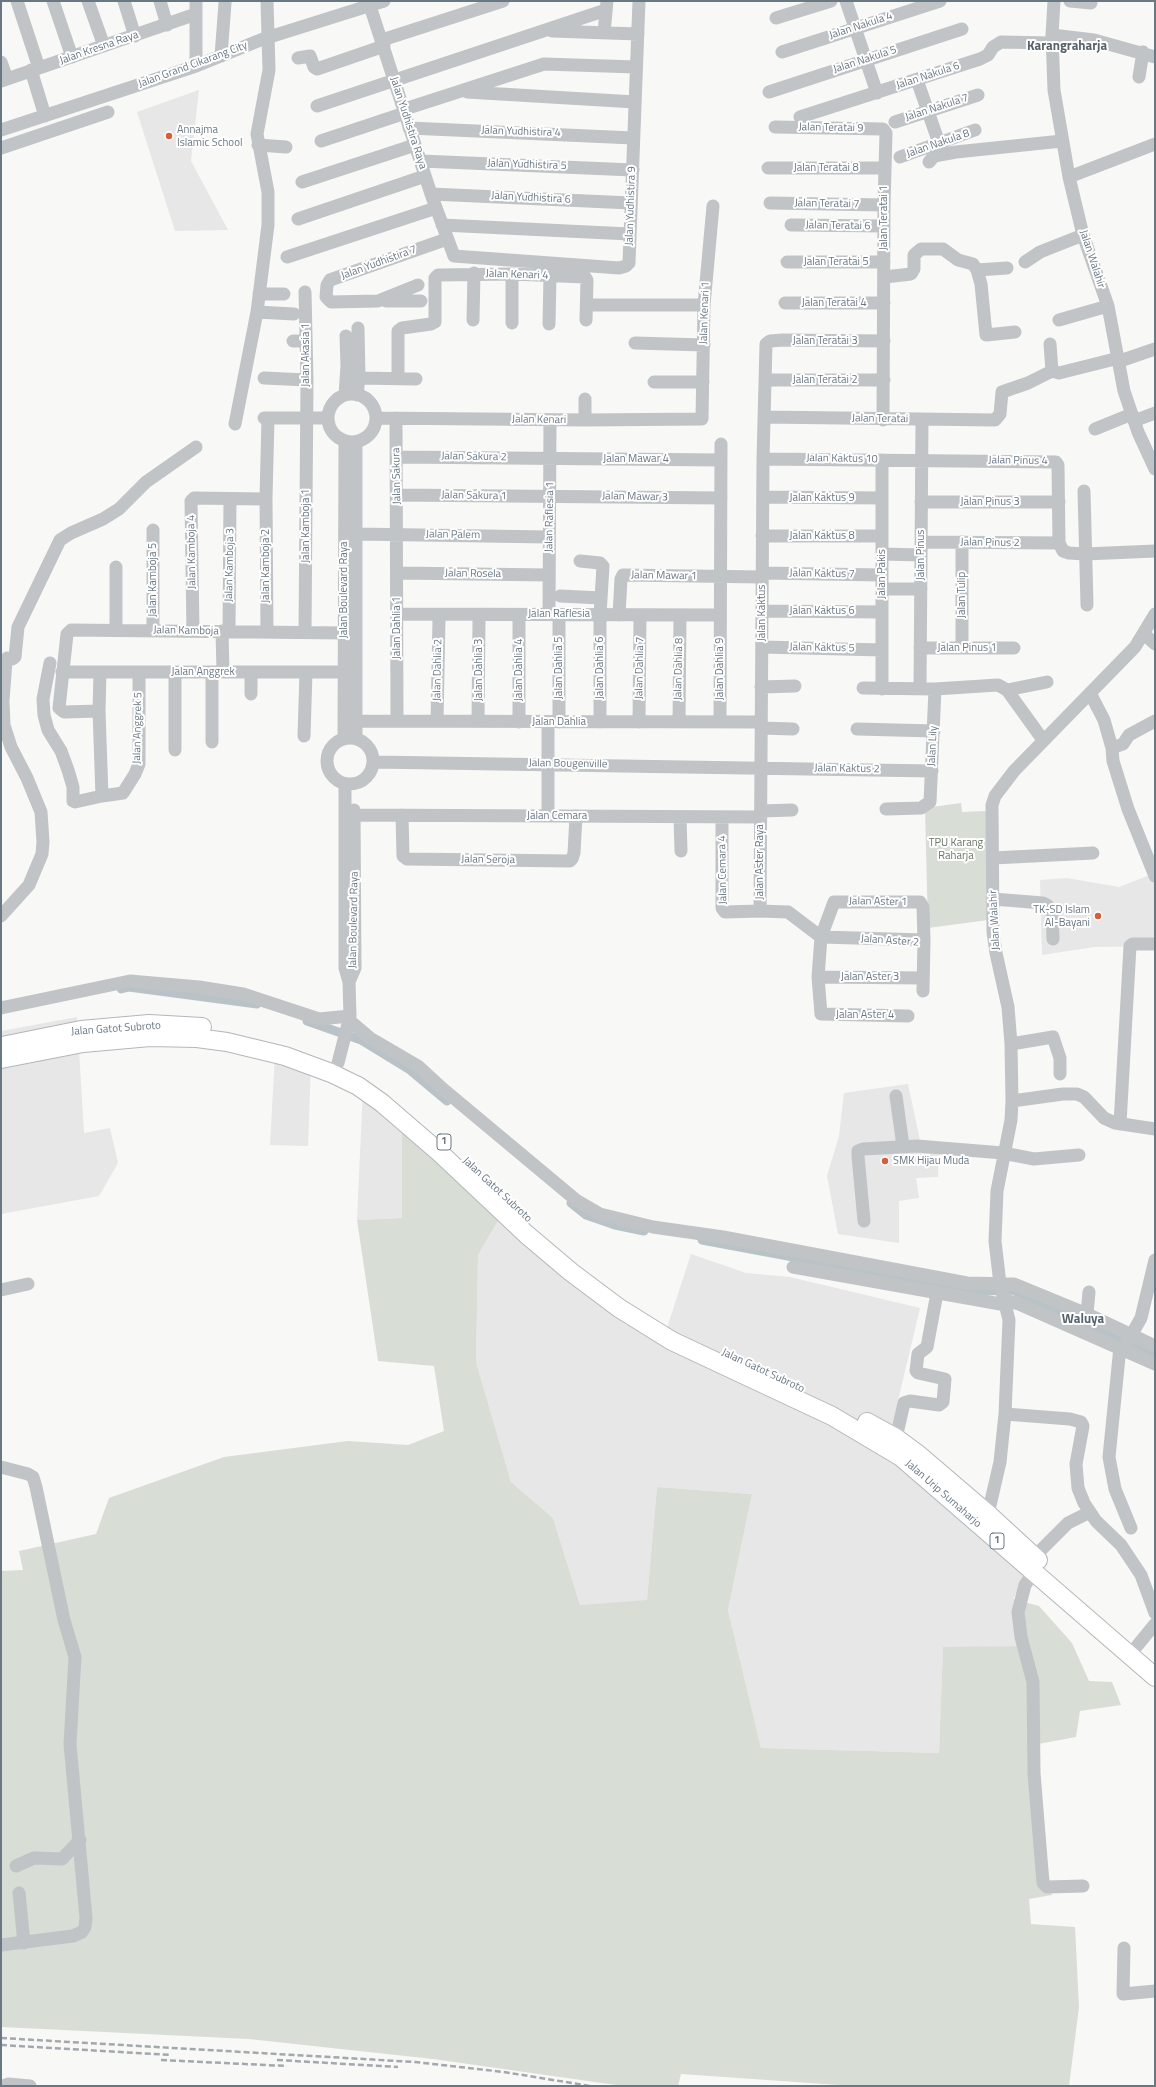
<!DOCTYPE html>
<style>
body{margin:0}
#map{position:relative;width:1156px;height:2087px;overflow:hidden;background:#f8f8f6;font-family:"Titillium Web",sans-serif}
canvas{display:block}
.frame{position:absolute;inset:0;border:2px solid #6a7884;pointer-events:none}
</style>
<div id="map">
<canvas width="1156" height="2087"></canvas>
<div class="frame"></div>
</div>
<script>
const ctx = document.querySelector('canvas').getContext('2d');
ctx.lineJoin = 'round';
function fillPath(path, color) { ctx.fillStyle = color; ctx.fill(path, 'evenodd'); }
const poly = rows => new Path2D(rows.map(r => 'M' + r).join(''));
function trace(path, color, width, dash) { ctx.strokeStyle = color; ctx.lineWidth = width; ctx.lineCap = dash ? 'butt' : 'round'; ctx.setLineDash(dash || []); ctx.stroke(path); }
function label(font, color, halo, rows, align = 'center') {
  ctx.font = font + ' "Titillium Web",sans-serif'; ctx.lineWidth = 4; ctx.setLineDash([]); ctx.textBaseline = 'middle'; ctx.strokeStyle = halo; ctx.fillStyle = color; for (const [text, x, y, turn = 0] of rows) {
    ctx.save(); ctx.translate(x, y); ctx.rotate((+turn || 0) * Math.PI / 180); ctx.textAlign = isNaN(turn) ? turn : align; if (halo) ctx.strokeText(text, 0, 0); ctx.fillText(text, 0, 0); ctx.restore();
  }
}
fillPath(poly([
 [199,90,191,161,228,230,175,231,137,112],
 [1155,873,1155,946,1094,947,1042,955,1040,880,1067,878,1119,887],
 [77,1017,84,1133,110,1128,118,1163,99,1196,1,1214,1,1031],
 [275,1054,311,1063,308,1146,270,1145],
 [908,1084,921,1145,939,1144,938,1177,916,1178,919,1198,899,1201,899,1243,838,1234,827,1176,839,1136,844,1093],
 [363,1088,405,1109,402,1131,402,1218,357,1220],
 [502,1214,664,1337,691,1254,746,1273,790,1277,920,1308,887,1447,1030,1568,1013,1599,1022,1646,943,1648,939,1753,761,1748,728,1610,752,1494,657,1487,647,1601,580,1605,553,1518,511,1482,476,1362,478,1255]
]), '#e6e7e6');
fillPath(poly([
 [961,803,962,812,986,811,988,920,928,928,925,808],
 [402,1131,502,1214,478,1255,476,1362,511,1482,553,1518,580,1605,647,1600,657,1487,752,1494,728,1610,761,1748,939,1753,943,1647,1022,1646,1013,1599,1039,1606,1072,1643,1089,1681,1112,1682,1121,1705,1080,1711,1076,1737,1038,1744,1041,1824,1052,1895,1029,1899,1031,1924,1075,1927,1079,2007,1069,2086,853,2086,681,2074,678,2086,623,2086,433,2059,249,2039,1,2027,1,1571,23,1570,19,1551,96,1534,109,1498,224,1457,348,1441,408,1445,444,1431,434,1366,378,1361,357,1220,402,1218]
]), '#d8ddd6');
trace(poly([
 [121,989,129,987,257,1004],
 [307,1021,361,1040,410,1070,447,1101],
 [571,1203,586,1215,615,1225,644,1231],
 [702,1240,949,1286,985,1291,1012,1290,1155,1353]
]), '#b9c3c7', 9);
const highway = poly([
 [2,1046,81,1030,149,1024,202,1027],
 [1,1059,83,1043,150,1037,197,1038,227,1042,285,1056,331,1073,358,1086,382,1103,440,1153,526,1234,571,1272,619,1308,672,1341,832,1416,901,1457,1155,1677],
 [867,1422,896,1438,919,1455,988,1514,1038,1560]
]);
trace(highway, '#b3b7ba', 20);
trace(poly([
 [17,1,39,68],
 [53,1,72,57],
 [88,1,104,46],
 [124,1,135,36],
 [160,1,167,25],
 [846,1,877,93],
 [1054,1,1052,35,1054,90,1069,177,1083,235,1108,306,1124,391,1138,432,1155,469],
 [1070,1,1091,3],
 [370,6,431,194,454,256,619,268,626,266,629,263,639,1],
 [776,18,831,1],
 [552,31,638,34],
 [604,33,607,1],
 [1052,35,1094,40,1155,57],
 [382,40,503,1],
 [782,52,940,1],
 [221,56,225,3],
 [298,58,310,56,314,67,317,69,384,46],
 [1,62,7,79],
 [196,66,196,1],
 [31,70,45,116],
 [1139,77,1143,52],
 [917,80,939,143],
 [1,81,196,14],
 [467,92,635,102],
 [769,92,962,29],
 [317,106,606,10],
 [405,109,544,64,636,67],
 [800,117,980,59,988,55,993,47,1001,42,1052,43],
 [895,122,978,95],
 [775,127,883,129,886,133,884,205,883,420],
 [409,128,633,138],
 [1,130,196,66,263,39,384,1],
 [321,141,405,113],
 [258,145,286,147],
 [1,148,108,112],
 [900,157,975,130],
 [421,161,633,170],
 [929,162,934,156,956,152,1062,141],
 [768,168,884,168],
 [1069,177,1155,144],
 [302,182,415,145],
 [431,194,631,203],
 [770,203,884,205],
 [298,219,425,176],
 [442,225,630,234],
 [791,225,884,226],
 [287,257,436,208],
 [787,262,884,262],
 [1025,262,1040,252,1083,235],
 [977,270,1007,268],
 [885,277,911,274,914,269,914,255,921,249,943,249,958,260,973,264,977,270,981,284,986,335,1015,332],
 [418,285,378,301,331,302,326,297,327,285,330,280,447,239],
 [259,294,284,294],
 [386,301,421,301],
 [785,303,884,303],
 [587,305,704,305],
 [257,312,268,225,268,192,257,134,269,70,267,1],
 [473,320,474,273],
 [1059,320,1108,306],
 [512,323,512,274],
 [549,324,550,276],
 [293,341,306,341],
 [635,343,704,345],
 [1120,361,1155,349],
 [1052,371,1059,373,1119,358],
 [264,378,307,380],
 [359,378,416,379],
 [398,378,398,331,402,328,431,324,435,322,435,278,438,275,512,274,585,277,587,280,586,320],
 [767,380,884,380],
 [654,382,703,382],
 '328 418a24 24 0 1 1 48 0a24 24 0 1 1-48 0Z',
 [345,395,347,366,346,336],
 [357,395,359,378,358,328],
 [765,417,995,420,1000,414,1002,392,1028,383,1052,371,1050,344],
 [264,418,328,418],
 [376,418,585,420,702,419,704,305,713,206],
 [396,418,397,721],
 [585,420,585,399],
 [1134,421,1155,413],
 [235,424,257,312,294,314],
 [1095,429,1132,414],
 [356,442,356,738],
 [397,457,721,460],
 [763,459,1056,462,1058,465,1059,543,1063,551,1069,553,1085,554,1155,551],
 [882,460,882,689],
 [1084,491,1087,605],
 [397,495,721,498],
 [763,497,882,498],
 [921,502,1059,502],
 [153,530,153,631],
 [356,534,549,537],
 [762,536,882,536],
 [921,542,1059,543],
 [882,554,921,555],
 [580,561,600,563,603,566,600,615,600,722],
 [398,573,549,575],
 [762,573,882,575],
 [882,589,921,589],
 [560,596,601,598],
 [762,611,882,612],
 [397,614,720,615],
 [549,614,550,420],
 [559,615,559,722],
 [619,615,621,579,623,575,762,577],
 [116,630,116,567],
 [193,631,191,501,194,498,266,499],
 [222,631,223,672],
 [229,632,230,499],
 [267,632,266,499,268,418],
 [305,632,307,380,305,292],
 [1144,634,1155,644],
 [762,647,882,650],
 [962,647,962,542],
 [920,648,1014,648],
 [50,663,43,699,44,715,48,730,61,751,68,770,73,787,73,801,75,802,102,796],
 [62,672,344,672],
 [100,672,99,711,102,796,123,793,135,774,139,764,139,672],
 [175,672,175,750],
 [761,687,795,686],
 [863,688,935,689,998,685,1007,690,1043,740],
 [920,689,922,420],
 [1007,690,1047,682],
 [1090,693,1104,720,1112,748,1113,761,1128,809,1155,876],
 [251,694,251,672],
 [99,711,64,712,59,708,67,634,71,630,344,633],
 [357,721,761,722],
 [437,721,439,619],
 [478,721,479,619],
 [519,722,519,619],
 [548,722,548,816],
 [639,722,640,615],
 [679,722,680,615],
 [720,722,721,444],
 [761,728,793,729],
 [857,729,934,731],
 [304,736,306,672],
 '327 761a23 23 0 1 1 46 0a23 23 0 1 1-46 0Z',
 [344,738,345,441],
 [212,742,212,672],
 [1112,748,1123,744,1129,735,1155,721],
 [374,762,932,771],
 [886,809,921,808,930,802,935,689],
 [761,811,792,810],
 [354,815,761,817],
 [402,815,403,856,407,859,570,861,572,859,574,853,576,816],
 [680,817,681,851],
 [722,817,722,908,725,912,760,911],
 [993,858,1093,853],
 [993,899,1043,903,1047,905,1052,912,1053,939],
 [1,916,29,885,42,854,43,842,41,812,27,778,11,747,4,725,3,701,6,661,7,658,12,659,15,657,18,627,60,540,71,533,103,519,119,509,146,482,196,447],
 [821,937,788,912,760,911,763,459,766,344,770,341,783,340,884,341],
 [821,937,924,940,923,991],
 [818,977,923,978],
 [349,982,355,968,354,810],
 [1,1008,130,981,199,987,243,994,319,1019,350,1016],
 [908,1016,821,1014,818,977,821,937,834,902,920,902,923,907,924,940],
 [350,1021,370,1038,418,1066,443,1089,576,1200,600,1214,653,1227,723,1237,967,1283,1014,1284,1087,1314,1155,1346],
 [1011,1044,1053,1037,1060,1058,1060,1074],
 [338,1063,350,1016,349,982,345,968,345,785],
 [896,1096,903,1146],
 [1012,1101,1063,1094,1077,1094,1084,1097,1104,1118,1115,1123,1155,1129],
 [1120,1124,1130,946,1133,944,1155,944],
 [864,1221,858,1156,858,1151,863,1149,917,1146,1003,1153,1034,1159,1079,1155],
 [793,1267,1006,1305],
 [1,1290,28,1284],
 [1005,1300,1019,1304,1155,1364],
 [1087,1314,1089,1292],
 [1128,1341,1141,1318,1155,1260],
 [1120,1347,1109,1457,1115,1489,1131,1528],
 [1005,1414,1070,1419,1081,1422,1083,1426,1076,1464,1078,1488,1084,1503,1096,1521,1121,1545,1141,1575,1155,1613],
 [896,1438,904,1403,910,1401,939,1405,943,1402,945,1379,918,1373,916,1371,918,1354,927,1347,937,1293],
 [1,1467,28,1474,33,1477,36,1487,64,1620,75,1657,70,1744,86,1918,85,1927,82,1932,73,1936,1,1945],
 [988,1514,1000,1462,1005,1414,1009,1320,1000,1284,995,1241,997,1191,1011,1120,1012,1101,1011,1044,1008,1007,996,953,993,932,992,805,995,796,1014,771,1135,647,1155,614],
 [1034,1557,1068,1523,1090,1512],
 [1034,1572,1025,1585,1018,1612,1021,1637,1033,1682,1034,1773,1043,1883,1047,1887,1083,1886],
 [1137,1646,1155,1624],
 [16,1866,34,1858,62,1859,80,1840],
 [19,1893,24,1943],
 [1124,1948,1123,1994,1155,1991],
 [3,2086,8,2084,30,2086]
]), '#c0c4c7', 13);
trace(highway, '#fff', 18);
trace(poly([
 [1,2038,415,2062,504,2072,590,2086],
 [1,2045,171,2055],
 [161,2060,287,2066],
 [277,2060,398,2067]
]), '#a2a8ad', 2.5, [6, 3]);
for (const [x, y, r, color] of [
 [169,136,4,"#d4603a"],
 [1098,916,4,"#d4603a"],
 [885,1161,4,"#d4603a"]
]) { const dot = new Path2D(); dot.arc(x, y, r, 0, 2 * Math.PI); ctx.fillStyle = color; ctx.fill(dot); trace(dot, '#fff', 1.5); }
for (const [x, y, w] of [
 [444,1142,14],
 [997,1541,14]
]) { const box = new Path2D(); box.roundRect(x - w / 2, y - 8, w, 16, 3); ctx.fillStyle = '#fff'; ctx.fill(box); trace(box, '#6a7884', 1); }
label('bold 10px', '#6a7884', null, [
 ["1",444,1142],
 ["1",997,1541]
]);
label('11px', '#6a7884', '#fff', [
 ["Jalan Nakula 4",861,26,-18],
 ["Jalan Kresna Raya",99,48,-19],
 ["Jalan Nakula 5",865,60,-18],
 ["Jalan Grand Cikarang City",193,65,-20],
 ["Jalan Nakula 6",928,76,-18],
 ["Jalan Nakula 7",937,108,-18],
 ["Jalan Yudhistira Raya",408,123,72],
 ["Jalan Teratai 9",831,128,1],
 ["Jalan Yudhistira 4",521,132,2],
 ["Jalan Nakula 8",938,144,-19],
 ["Jalan Yudhistira 5",527,165,2],
 ["Jalan Teratai 8",826,168],
 ["Jalan Yudhistira 6",531,198,3],
 ["Jalan Teratai 7",827,204,1],
 ["Jalan Yudhistira 9",631,206,-88],
 ["Jalan Teratai 1",884,218,-90],
 ["Jalan Teratai 6",838,226,1],
 ["Jalan Walahir",1092,259,72],
 ["Jalan Teratai 5",836,262],
 ["Jalan Yudhistira 7",379,263,-20],
 ["Jalan Kenari 4",517,275,2],
 ["Jalan Teratai 4",834,303],
 ["Jalan Kenari 1",705,313,-88],
 ["Jalan Teratai 3",825,341],
 ["Jalan Akasia 1",306,355,-90],
 ["Jalan Teratai 2",825,380],
 ["Jalan Teratai",880,419,1],
 ["Jalan Kenari",539,420,1],
 ["Jalan Sakura 2",474,457,1],
 ["Jalan Mawar 4",636,459],
 ["Jalan Kaktus 10",842,459,1],
 ["Jalan Pinus 4",1018,461,1],
 ["Jalan Sakura",397,476,-91],
 ["Jalan Sakura 1",474,496,1],
 ["Jalan Mawar 3",635,497,1],
 ["Jalan Kaktus 9",822,498],
 ["Jalan Pinus 3",990,502],
 ["Jalan Raflesia 1",550,517,-89],
 ["Jalan Kamboja 1",306,526,-90],
 ["Jalan Palem",453,535,1],
 ["Jalan Kaktus 8",822,536],
 ["Jalan Pinus 2",990,543,1],
 ["Jalan Kamboja 4",192,552,-91],
 ["Jalan Pinus",921,555,-90],
 ["Jalan Kamboja 3",230,565,-89],
 ["Jalan Kamboja 2",266,566,-90],
 ["Jalan Rosela",473,574,1],
 ["Jalan Kaktus 7",822,574,1],
 ["Jalan Pakis",882,574,-90],
 ["Jalan Mawar 1",664,576,1],
 ["Jalan Kamboja 5",153,580,-90],
 ["Jalan Boulevard Raya",344,590,-90],
 ["Jalan Tulip",962,595,-90],
 ["Jalan Kaktus 6",822,611],
 ["Jalan Kaktus",762,613,-90],
 ["Jalan Raflesia",559,614],
 ["Jalan Dahlia 1",397,628,-90],
 ["Jalan Kamboja",186,631,1],
 ["Jalan Kaktus 5",822,648,1],
 ["Jalan Pinus 1",967,648],
 ["Jalan Dahlia 5",559,668,-90],
 ["Jalan Dahlia 6",600,668,-90],
 ["Jalan Dahlia 7",640,668,-89],
 ["Jalan Dahlia 8",679,669,-89],
 ["Jalan Dahlia 9",720,669,-90],
 ["Jalan Dahlia 2",438,670,-89],
 ["Jalan Dahlia 3",479,670,-90],
 ["Jalan Dahlia 4",519,670,-90],
 ["Jalan Anggrek",203,672],
 ["Jalan Dahlia",559,722],
 ["Jalan Anggrek 5",138,728,-89],
 ["Jalan Lily",933,746,-87],
 ["Jalan Bougenville",568,764,1],
 ["Jalan Kaktus 2",847,769,1],
 ["Jalan Cemara",557,816],
 ["Jalan Seroja",488,860,1],
 ["Jalan Aster Raya",760,862,-90],
 ["Jalan Cemara 4",723,870,-91],
 ["Jalan Aster 1",878,902,1],
 ["Jalan Boulevard Raya",354,920,-89],
 ["Jalan Walahir",995,920,-93],
 ["Jalan Aster 2",890,941,4],
 ["Jalan Aster 3",870,977],
 ["Jalan Aster 4",865,1015],
 ["Jalan Gatot Subroto",116,1029,-4],
 ["Jalan Gatot Subroto",497,1190,43],
 ["Jalan Gatot Subroto",763,1371,25],
 ["Jalan Urip Sumaharjo",943,1494,41]
]);
label('11px', '#6a7884', '#fff', [
 ["Annajma",177,130],
 ["Islamic School",177,143],
 ["TK-SD Islam",1090,910,"right"],
 ["Al-Bayani",1090,923,"right"],
 ["SMK Hijau Muda",893,1161]
], 'left');
label('11px', '#677764', '#fff', [
 ["TPU Karang",956,843],
 ["Raharja",956,856]
]);
label('bold 13px', '#57626a', '#fff', [
 ["Karangraharja",1067,47],
 ["Waluya",1083,1320]
]);
</script>
